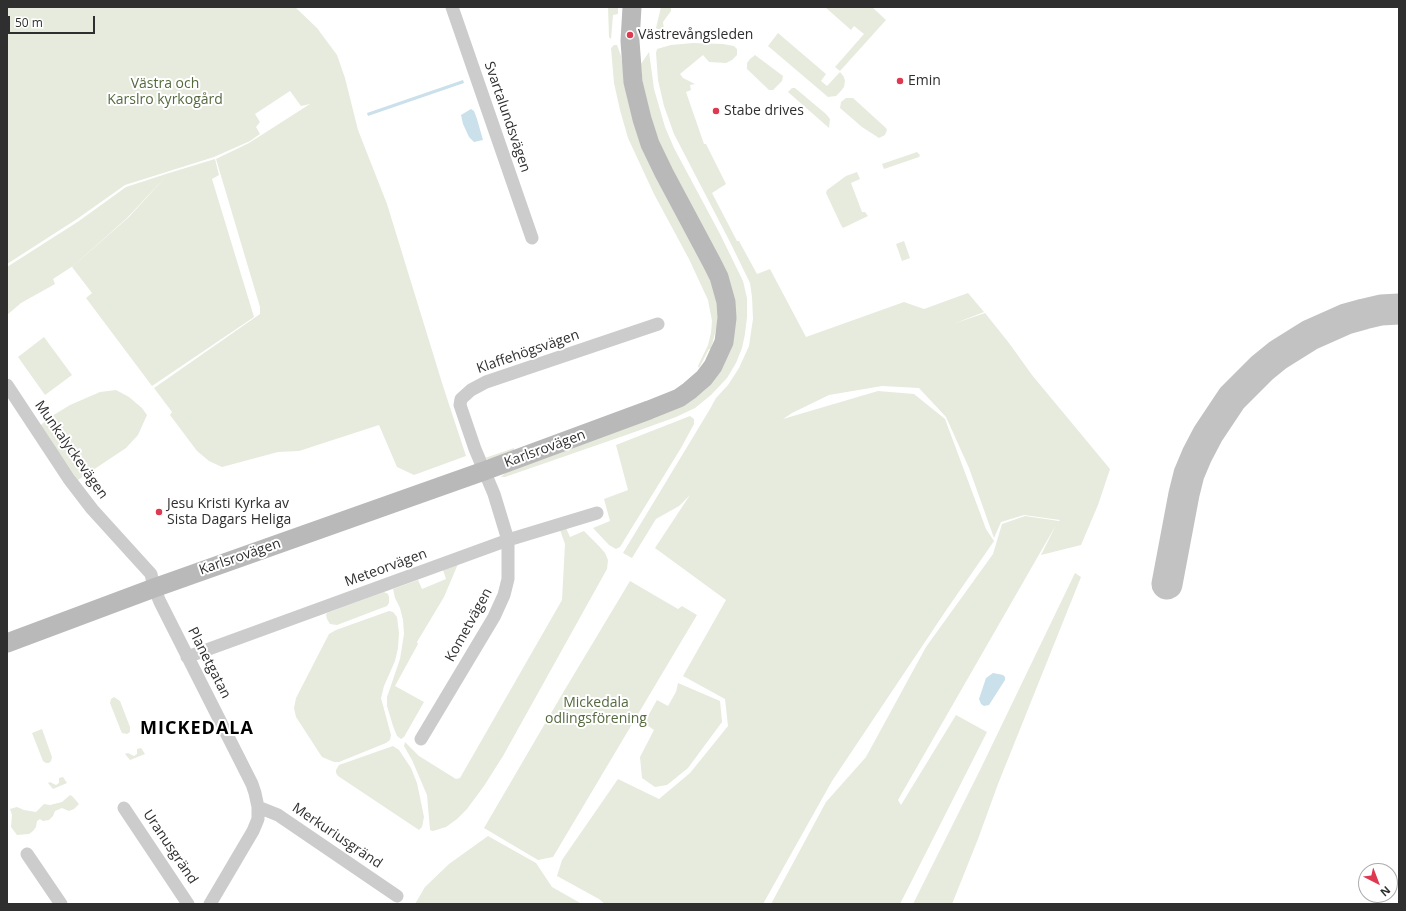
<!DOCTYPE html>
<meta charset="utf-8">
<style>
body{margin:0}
#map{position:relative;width:1406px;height:911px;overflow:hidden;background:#fff;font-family:"Open Sans",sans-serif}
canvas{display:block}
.frame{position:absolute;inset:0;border:8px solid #2f2f2f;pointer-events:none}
.north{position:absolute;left:1358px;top:863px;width:40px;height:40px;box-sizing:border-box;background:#fff;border:1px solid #acacac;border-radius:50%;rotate:138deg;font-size:11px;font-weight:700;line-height:16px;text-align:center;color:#2f2f2f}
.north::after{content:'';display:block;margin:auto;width:14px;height:18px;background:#dd3951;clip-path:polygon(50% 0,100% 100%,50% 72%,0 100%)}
.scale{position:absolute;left:8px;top:16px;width:87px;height:18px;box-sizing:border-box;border:2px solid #2f2f2f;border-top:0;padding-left:5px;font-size:12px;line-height:14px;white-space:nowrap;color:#2f2f2f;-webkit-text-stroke:3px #fff;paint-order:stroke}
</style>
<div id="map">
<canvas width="1406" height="911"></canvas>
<div class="frame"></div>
<div class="north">N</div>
<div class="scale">50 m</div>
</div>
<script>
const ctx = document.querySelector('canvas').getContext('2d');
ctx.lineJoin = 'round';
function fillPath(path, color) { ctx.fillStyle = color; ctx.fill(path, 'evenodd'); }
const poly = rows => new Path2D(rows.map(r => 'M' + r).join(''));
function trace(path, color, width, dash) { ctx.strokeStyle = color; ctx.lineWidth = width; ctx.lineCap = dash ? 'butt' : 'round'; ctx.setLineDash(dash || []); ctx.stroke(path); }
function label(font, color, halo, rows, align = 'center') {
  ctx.font = font + ' "Open Sans",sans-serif'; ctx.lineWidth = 4; ctx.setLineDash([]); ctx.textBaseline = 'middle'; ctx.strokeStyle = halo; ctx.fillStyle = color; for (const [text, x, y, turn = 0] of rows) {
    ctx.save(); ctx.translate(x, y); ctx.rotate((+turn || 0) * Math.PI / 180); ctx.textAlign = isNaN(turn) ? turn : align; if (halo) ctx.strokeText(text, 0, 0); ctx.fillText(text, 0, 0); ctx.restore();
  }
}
fillPath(poly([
 [7,7,295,7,317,28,337,55,345,78,358,130,387,204,443,386,466,456,414,475,397,467,379,425,299,451,278,452,222,467,209,461,197,451,170,415,172,412,154,388,260,314,260,307,216,159,249,143,310,104,301,106,290,91,255,114,260,122,256,127,260,134,250,141,214,157,125,185,77,219,7,264],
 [608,7,618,7,618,14,613,15,611,39,609,37],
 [661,7,671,7,671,11,663,22,664,30,659,30,656,28],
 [825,7,872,7,886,20,840,71,835,67,864,34,854,26,851,30],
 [778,33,826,74,821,81,827,86,840,72,844,77,845,81,844,87,840,92,836,96,828,97,768,46],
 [693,43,723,44,734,46,737,49,737,55,732,60,726,63,709,62,703,55,680,74,683,78,695,84,690,85,691,90,686,92,704,144,706,144,726,184,712,193,737,241,739,241,757,274,770,269,806,337,904,302,924,309,968,293,984,312,953,324,985,313,1009,343,1032,375,1110,469,1098,505,1081,545,1041,555,1056,525,898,800,901,805,956,715,987,732,900,904,771,904,826,802,866,757,926,647,993,554,1002,524,1025,516,1059,521,1060,520,1024,515,1001,522,994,538,969,468,946,417,919,388,882,386,829,395,792,413,783,419,878,391,914,394,945,419,986,529,994,541,947,609,832,781,763,904,605,904,599,899,557,876,562,860,618,779,659,799,690,773,728,726,725,699,683,676,726,600,655,548,690,495,679,506,656,519,632,558,623,553,710,409,716,398,728,385,739,368,749,346,751,332,753,319,752,297,750,283,730,242,674,134,664,106,658,80,656,53,657,49,671,45],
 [614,45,617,45,621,56,626,86,711,278,718,308,718,321,711,349,709,349,699,368,698,366,708,345,711,333,712,321,708,300,689,259,654,194,628,138,620,110,614,83,611,48],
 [649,52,654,89,665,127,674,148,720,234,743,281,747,298,747,317,745,334,742,348,736,363,727,378,711,395,695,408,676,417,629,434,505,477,501,477,508,470,680,407,691,401,706,389,733,339,644,102,641,64],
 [755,55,783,76,782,81,773,90,769,90,747,69,747,63,750,59],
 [792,88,795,88,826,114,830,119,829,128,788,92],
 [846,98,853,98,886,128,887,130,885,135,879,138,862,127,840,108,841,102],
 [917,152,920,155,919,157,884,169,882,164],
 [215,159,219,175,212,179,254,317,152,386,86,298,92,293,72,267,129,217,169,173],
 [857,172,860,179,851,183,862,212,865,212,868,216,843,228,841,225,826,193,827,190,846,176],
 [169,173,127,218,73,266,53,279,55,284,21,303,7,315,7,267,79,221,126,187],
 [904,241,910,258,902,261,896,244],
 [44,337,72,375,45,395,18,357],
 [116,390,129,397,142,408,147,415,138,435,126,448,78,480,40,426,47,419,70,405,100,392],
 [690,416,694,419,694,424,681,448,620,547,616,549,609,545,593,528,610,521,604,499,628,490,616,445],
 [514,448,514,451,489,460,485,458],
 [566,528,570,537,584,531,599,546,605,553,608,560,607,569,503,756,484,786,467,809,457,819,446,827,433,831,430,830,427,795,412,760,404,746,405,742,419,756,456,779,460,778,562,600,565,544,560,530],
 [458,564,444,597,417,642,418,644,395,686,424,702,404,737,401,739,397,736,393,726,387,706,387,697,400,659,404,634,403,620,400,608,395,598,393,589,418,580,422,589,446,579,443,570],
 [1075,573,1081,577,998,784,978,839,952,904,913,904,981,768],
 [630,581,678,609,682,606,697,615,553,857,538,860,484,828,564,691],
 [384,592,388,594,389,597,389,603,387,606,337,625,330,624,327,619,326,615,327,613],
 [389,611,393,612,397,617,399,633,398,648,395,661,384,686,381,698,391,735,390,740,386,743,339,762,334,762,322,757,296,717,294,708,296,698,329,634,336,630],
 [678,683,720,701,722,722,688,768,667,785,655,787,642,778,640,757,654,730,644,723,657,700,668,706,676,692],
 [114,697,120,701,130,727,130,732,127,734,122,733,121,731,110,703,111,699],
 [42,729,52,757,51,761,49,763,46,763,43,761,32,733],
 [393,746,399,750,411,768,417,783,424,817,422,827,419,830,338,776,336,773,336,770,339,765],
 [141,748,145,754,130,760,125,754,128,753,134,756,137,754,137,749],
 [63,777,67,783,53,789,48,783,50,782,56,785,59,783,59,778],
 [70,795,72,796,79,804,74,809,69,811,62,808,55,811,53,816,49,820,43,821,40,819,37,821,36,827,33,831,29,834,17,835,11,827,12,815,10,809,17,807,24,810,36,812,44,804,50,805,62,802],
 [488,836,536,863,552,887,582,904,415,904,425,887,449,864]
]), '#e6ebdd');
fillPath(poly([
 [463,80,464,83,368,116,367,113],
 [471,109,474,111,477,119,483,140,474,142,469,137,463,124,461,115],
 [993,673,1003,675,1005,677,1005,680,989,705,984,706,981,704,979,699,986,678]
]), '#cae0ea');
trace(poly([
 [1167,584,1184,494,1189,474,1197,455,1208,434,1232,398,1262,368,1278,355,1310,335,1346,319,1364,314,1381,310,1399,309]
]), '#c2c2c2', 31);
trace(poly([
 [452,7,532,238],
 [7,385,69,479,92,509,151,574,154,588,160,602,252,784,255,793,258,807,258,819,253,831,210,904],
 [187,657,508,540,597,513],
 [421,739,494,617,504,595,508,579,508,540,494,494,475,449,460,405,461,399,471,390,486,382,658,324],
 [258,807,278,815,397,896],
 [124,808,188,904],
 [27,854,61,904]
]), '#ccc', 13);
trace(poly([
 [7,643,154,588,484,471,649,410,679,398,689,391,704,378,713,366,724,342,727,318,726,302,719,277,712,263,664,173,650,144,642,119,633,82,630,41,632,7]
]), '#b9b9b9', 19);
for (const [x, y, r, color] of [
 [630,35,4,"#dd3951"],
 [900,81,4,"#dd3951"],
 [716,111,4,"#dd3951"],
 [159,512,4,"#dd3951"]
]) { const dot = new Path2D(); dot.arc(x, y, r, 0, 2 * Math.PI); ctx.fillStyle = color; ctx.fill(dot); trace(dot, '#fff', 1.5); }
label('14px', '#2f2f2f', '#fff', [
 ["Västrevångsleden",638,35],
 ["Emin",908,81],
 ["Stabe drives",724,111],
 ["Jesu Kristi Kyrka av",167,504],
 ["Sista Dagars Heliga",167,520]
], 'left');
label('14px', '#55693e', '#fff', [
 ["Västra och",165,84],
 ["Karslro kyrkogård",165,100],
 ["Mickedala",596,703],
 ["odlingsförening",596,719]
]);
label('14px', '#2f2f2f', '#fff', [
 ["Svartalundsvägen",507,117,71],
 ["Klaffehögsvägen",528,352,-19],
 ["Karlsrovägen",545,449,-20],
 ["Munkalyckevägen",71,450,55],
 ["Karlsrovägen",240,557,-19],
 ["Meteorvägen",386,568,-20],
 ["Kometvägen",469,625,-61],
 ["Planetgatan",209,663,63],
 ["Merkuriusgränd",337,836,34],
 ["Uranusgränd",170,847,56]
]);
ctx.letterSpacing = '1px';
label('bold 18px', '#000', '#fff', [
 ["MICKEDALA",197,729]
]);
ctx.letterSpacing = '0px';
</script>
